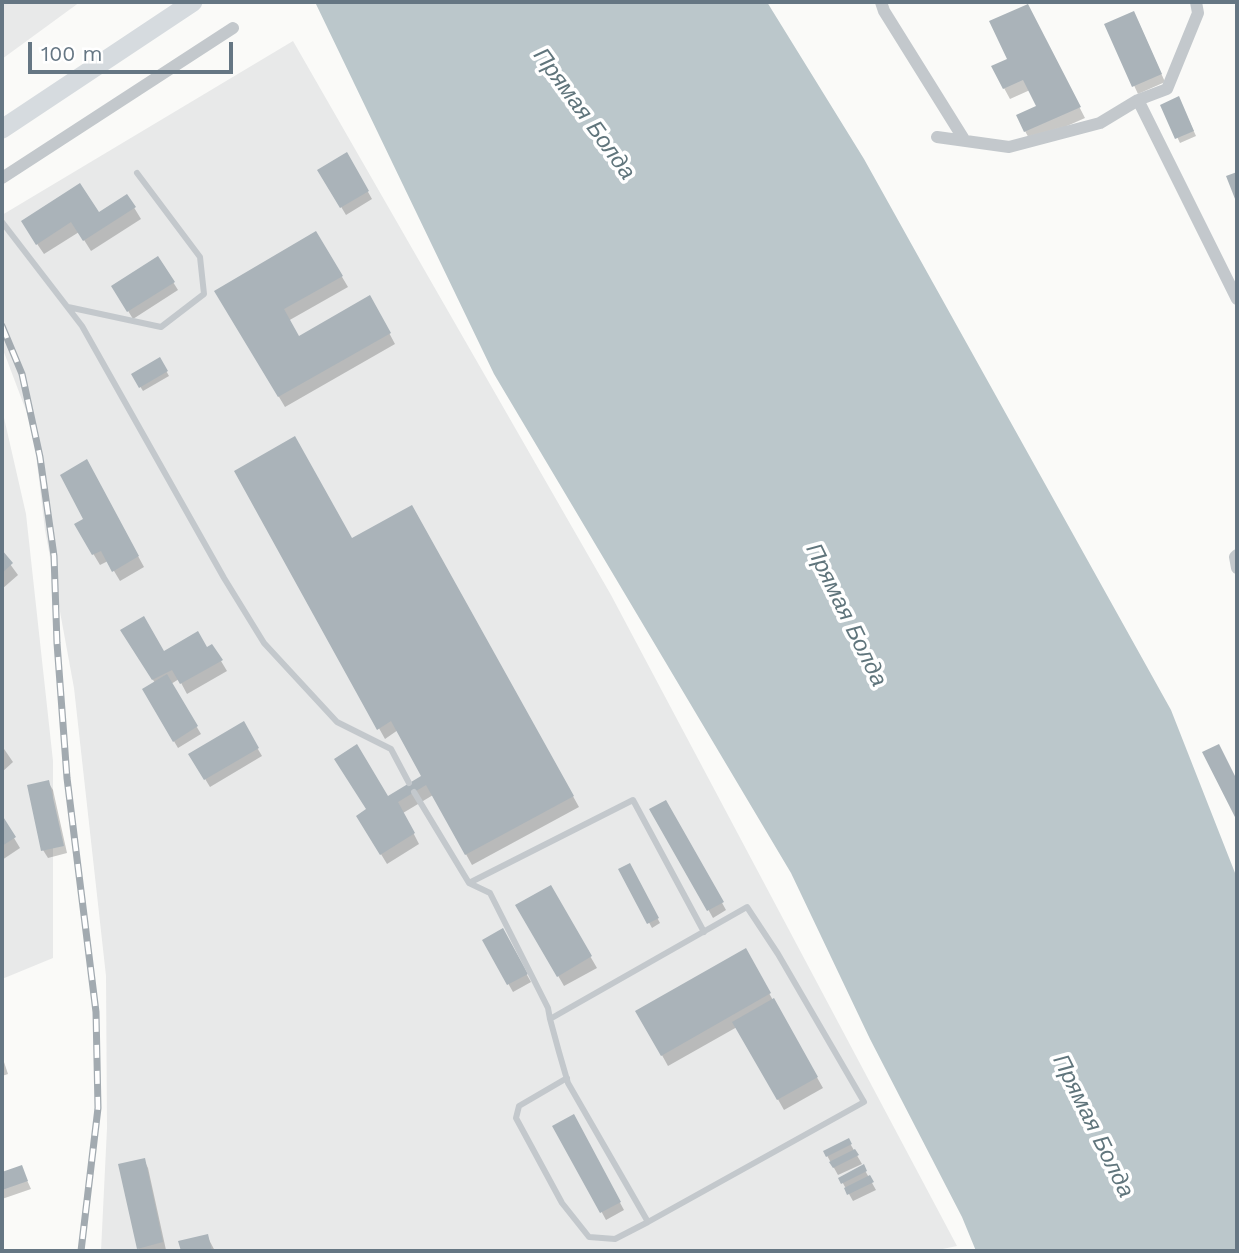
<!DOCTYPE html>
<meta charset="utf-8">
<style>
body{margin:0}
#map{position:relative;width:1239px;height:1253px;overflow:hidden;background:#fafaf8;font-family:"Work Sans",sans-serif}
canvas{display:block}
.frame{position:absolute;inset:0;border:4px solid #657683;pointer-events:none}
.scale{position:absolute;left:28px;top:42px;width:205px;height:32px;box-sizing:border-box;border:4px solid #657683;border-top:0;padding-left:9px;font-size:21px;line-height:24px;white-space:nowrap;color:#657683;-webkit-text-stroke:5px #fff;paint-order:stroke}
</style>
<div id="map">
<canvas width="1239" height="1253"></canvas>
<div class="frame"></div>
<div class="scale">100 m</div>
</div>
<script>
const ctx = document.querySelector('canvas').getContext('2d');
ctx.lineJoin = 'round';
function fillPath(path, color) { ctx.fillStyle = color; ctx.fill(path, 'evenodd'); }
const poly = rows => new Path2D(rows.map(r => 'M' + r).join(''));
function trace(path, color, width, dash) { ctx.strokeStyle = color; ctx.lineWidth = width; ctx.lineCap = dash ? 'butt' : 'round'; ctx.setLineDash(dash || []); ctx.stroke(path); }
function label(font, color, halo, rows, align = 'center') {
  ctx.font = font + ' "Work Sans",sans-serif'; ctx.lineWidth = 7; ctx.setLineDash([]); ctx.textBaseline = 'middle'; ctx.strokeStyle = halo; ctx.fillStyle = color; for (const [text, x, y, turn = 0] of rows) {
    ctx.save(); ctx.translate(x, y); ctx.rotate((+turn || 0) * Math.PI / 180); ctx.textAlign = isNaN(turn) ? turn : align; if (halo) ctx.strokeText(text, 0, 0); ctx.fillText(text, 0, 0); ctx.restore();
  }
}
fillPath(poly([
 [2,2,80,2,2,59],
 [293,41,611,595,957,1246,933,1251,101,1251,107,1128,106,976,74,688,45,530,33,429,2,347,2,215],
 [2,409,26,514,53,761,53,958,2,979]
]), '#e8e9e9');
fillPath(poly([
 [315,2,767,2,864,159,1171,710,1237,878,1237,1251,976,1251,962,1217,870,1039,791,873,494,374]
]), '#bbc7cb');
fillPath(poly([
 [1033,17,1085,118,1031,142,1025,131,1038,107,1030,90,1010,99,1004,88,1009,59],
 [1138,21,1165,82,1138,94,1106,25],
 [1181,103,1196,136,1180,143,1162,106],
 [347,155,372,199,346,215,319,170],
 [127,196,141,219,91,251,79,232,44,254,29,232,99,214],
 [316,233,348,287,288,321,298,338,370,297,395,344,285,407,216,291],
 [158,258,178,290,133,319,113,286],
 [160,360,169,376,143,391,133,375],
 [86,461,144,567,120,581,108,561,100,565,76,525,86,520],
 [236,472,351,540,412,508,579,807,472,865,433,795,403,813,419,844,387,864,358,816,423,776,398,730,385,739],
 [2,553,18,575,2,589],
 [129,641,164,653,207,649,212,646,227,671,187,694,179,679,171,684,201,734,178,748,144,690,155,683],
 [243,724,262,756,210,787,190,754],
 [2,746,13,762,2,772],
 [48,782,53,790,67,853,48,858,43,850],
 [666,802,726,910,713,918,652,810],
 [2,818,20,848,2,860],
 [629,866,660,923,652,928,621,870],
 [550,887,597,968,564,986,518,906],
 [502,931,531,982,513,992,484,941],
 [745,951,823,1088,784,1110,737,1027,668,1066,638,1012],
 [2,1056,8,1074,2,1076],
 [573,1116,624,1210,606,1220,555,1126],
 [848,1140,862,1164,838,1175,825,1152],
 [144,1160,148,1168,166,1250,162,1251,140,1251,138,1248],
 [21,1167,31,1189,2,1199,2,1174],
 [863,1167,876,1190,853,1201,840,1178],
 [207,1236,215,1251,183,1251,180,1242]
]), '#0003');
fillPath(poly([
 [1028,4,1081,107,1024,132,1016,115,1036,106,1023,80,1003,89,991,66,1007,59,989,21],
 [1134,11,1162,74,1132,87,1104,24],
 [1179,96,1194,131,1175,139,1160,105],
 [347,152,369,191,340,208,317,170],
 [1237,172,1237,204,1226,176],
 [80,183,99,212,127,194,136,207,83,241,71,222,36,245,21,221],
 [316,231,343,276,284,309,299,336,370,295,391,333,278,397,214,291],
 [158,256,175,282,127,312,111,286],
 [160,357,168,371,139,388,131,374],
 [295,436,352,538,412,505,574,796,465,855,426,785,398,802,415,833,380,855,356,816,366,809,334,759,357,744,388,796,421,776,391,721,377,730,234,471],
 [87,459,139,556,112,572,101,551,92,555,74,524,83,519,60,475],
 [2,550,13,563,2,573],
 [144,616,164,651,198,631,207,647,212,644,223,660,180,684,172,670,152,680,120,630],
 [167,674,198,726,173,742,142,689],
 [244,721,259,748,204,780,188,754],
 [1219,744,1237,780,1237,821,1202,752],
 [49,780,64,846,41,851,27,785],
 [666,800,724,902,707,911,649,809],
 [2,815,16,837,2,846],
 [630,863,659,918,647,924,618,869],
 [551,885,592,956,557,977,515,905],
 [503,928,528,974,507,985,482,940],
 [746,948,771,993,661,1056,635,1011],
 [774,998,818,1077,777,1100,732,1022],
 [574,1114,621,1202,600,1213,552,1126],
 [849,1138,852,1144,826,1157,823,1151],
 [855,1149,859,1155,833,1168,829,1162],
 [145,1158,163,1242,137,1249,118,1164],
 [864,1164,867,1171,841,1184,838,1178],
 [22,1165,28,1181,2,1190,2,1172],
 [870,1175,874,1182,847,1195,844,1188],
 [208,1234,212,1251,181,1251,178,1241]
]), '#aab3b9');
trace(poly([
 [2,222,82,326,224,578,264,643,337,722,391,749,409,783],
 [68,307,161,327,204,294,200,257,137,173],
 [414,792,469,883,490,893,548,1008,550,1019,559,1052,568,1083,648,1222,864,1102,778,954,747,907,550,1019],
 [469,883,633,800,704,932],
 [567,1078,519,1106,516,1118,562,1203,589,1237,615,1239,648,1222]
]), '#c3c8cc', 6);
trace(poly([
 [881,2,884,11,965,141],
 [1138,100,1237,299],
 [937,137,1009,147,1100,123,1138,100,1167,89,1198,13,1196,2],
 [2,178,233,28],
 [1237,555,1235,557,1237,568]
]), '#c3c8cc', 12);
trace(poly([
 [2,129,193,2]
]), '#d6dbdf', 19);
const rail = poly([
 [2,326,22,374,40,457,54,556,57,643,67,778,96,1012,98,1108,81,1251]
]);
trace(rail, '#a2aab0', 7);
trace(rail, '#fff', 4.5, [13]);
label('italic 23px', '#60757c', '#fff', [
 ["Прямая Болда",584,114,54],
 ["Прямая Болда",846,615,64],
 ["Прямая Болда",1093,1126,64]
]);
</script>
